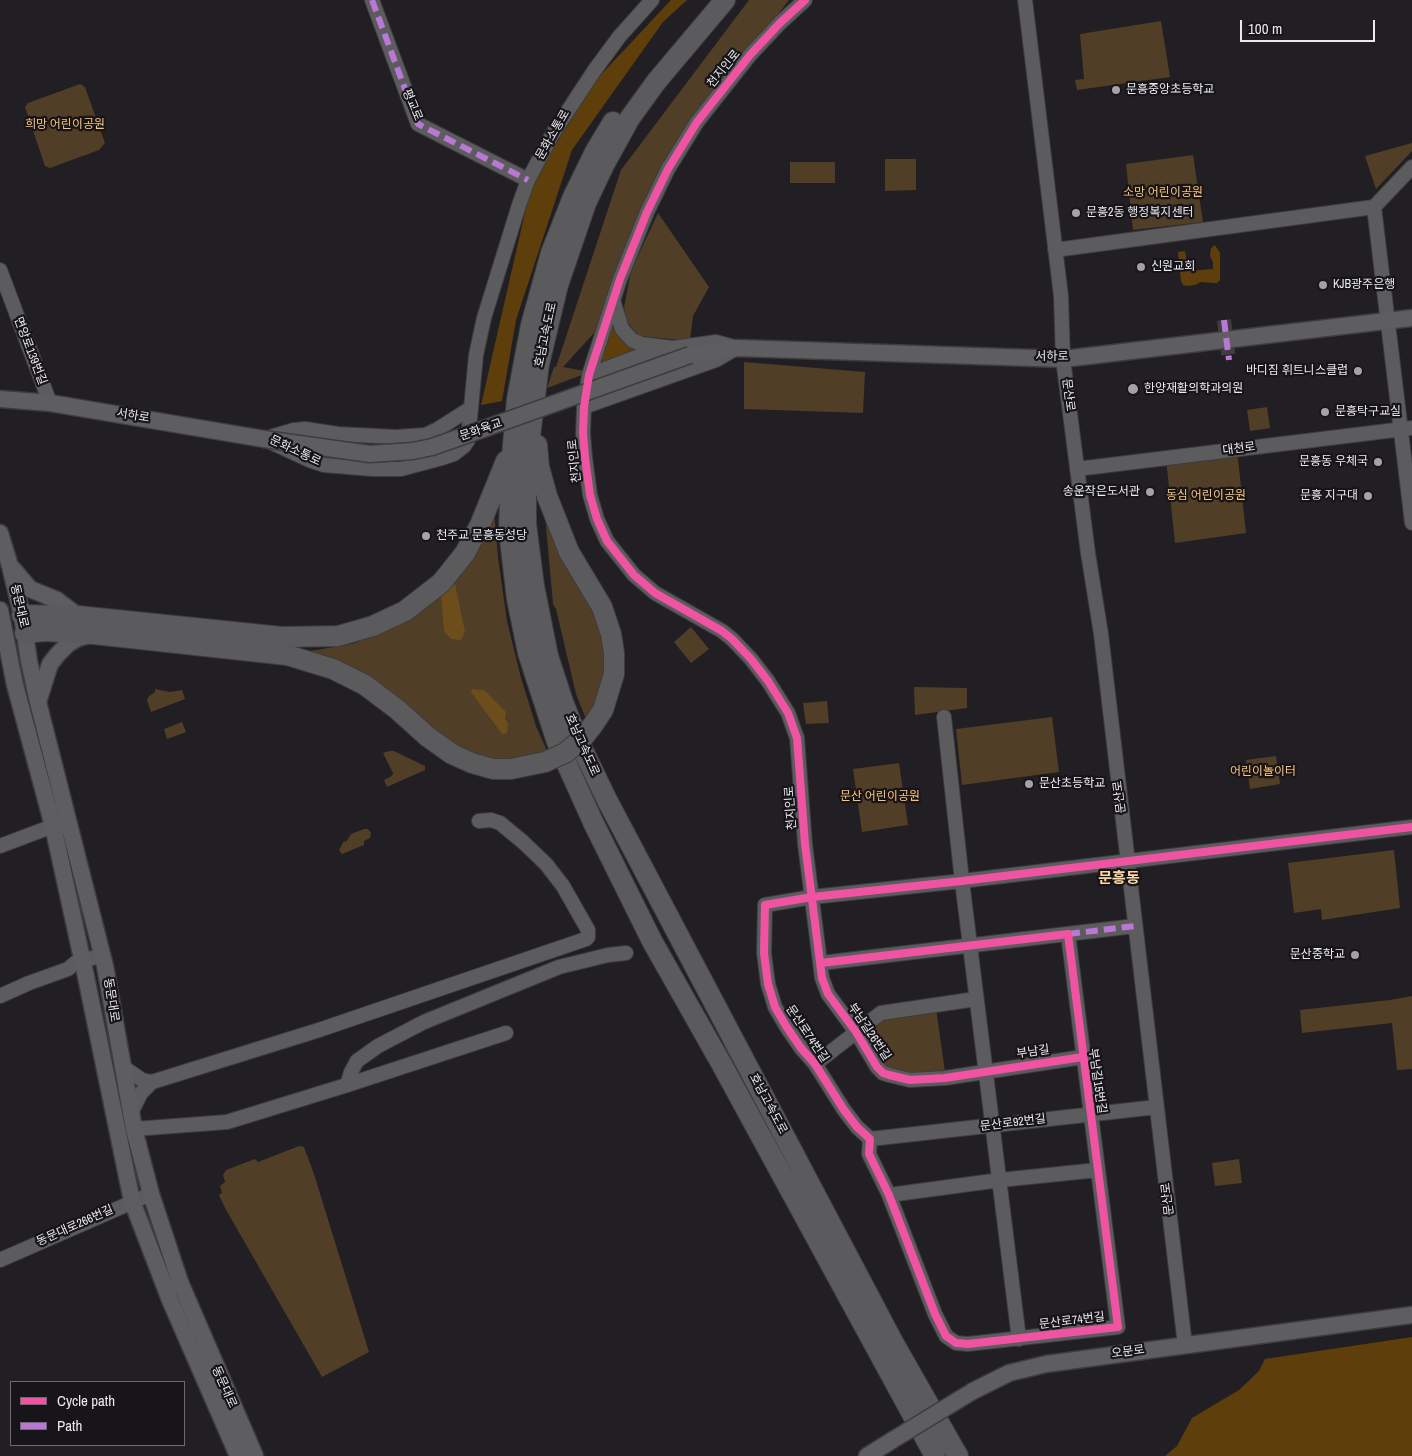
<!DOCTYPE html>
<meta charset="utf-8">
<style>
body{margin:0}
#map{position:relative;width:1412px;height:1456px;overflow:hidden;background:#211f23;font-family:"Archivo Narrow",sans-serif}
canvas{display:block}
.legend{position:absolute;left:10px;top:1381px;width:175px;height:65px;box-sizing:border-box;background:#17151a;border:1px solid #6b6a6e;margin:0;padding:6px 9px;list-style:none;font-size:15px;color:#eae9ed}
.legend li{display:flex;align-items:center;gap:10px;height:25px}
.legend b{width:25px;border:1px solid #6b6a6e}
.scale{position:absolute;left:1240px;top:20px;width:135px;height:22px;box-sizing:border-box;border:2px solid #eae9ed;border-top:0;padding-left:6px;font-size:15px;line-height:18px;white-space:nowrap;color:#eae9ed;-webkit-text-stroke:4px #17151a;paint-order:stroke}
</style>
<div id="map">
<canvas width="1412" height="1456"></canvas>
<ul class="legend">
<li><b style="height:6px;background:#f153a3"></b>Cycle path</li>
<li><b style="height:6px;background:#ba77d6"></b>Path</li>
</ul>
<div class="scale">100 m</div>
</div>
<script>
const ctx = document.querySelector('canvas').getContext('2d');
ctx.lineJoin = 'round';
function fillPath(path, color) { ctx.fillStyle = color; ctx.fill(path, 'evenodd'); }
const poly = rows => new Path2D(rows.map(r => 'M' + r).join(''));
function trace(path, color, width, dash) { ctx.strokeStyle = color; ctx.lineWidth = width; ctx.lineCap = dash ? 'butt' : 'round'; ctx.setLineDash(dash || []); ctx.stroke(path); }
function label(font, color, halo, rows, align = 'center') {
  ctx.font = font + ' "Archivo Narrow","Noto Sans KR",sans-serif'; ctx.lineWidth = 4.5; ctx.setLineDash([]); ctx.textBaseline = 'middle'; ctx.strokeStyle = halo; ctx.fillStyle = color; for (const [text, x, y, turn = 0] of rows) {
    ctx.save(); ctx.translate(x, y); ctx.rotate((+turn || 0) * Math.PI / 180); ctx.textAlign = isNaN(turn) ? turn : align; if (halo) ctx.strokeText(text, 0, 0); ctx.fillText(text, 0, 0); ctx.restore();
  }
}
fillPath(poly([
 [749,0,789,0,659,170,595,332,563,367,590,372,547,388,554,367,556,367,621,170],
 [1161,21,1170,77,1077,90,1075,80,1084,79,1080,34],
 [80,84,85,87,105,143,99,150,50,168,45,166,25,107,28,103],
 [1412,143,1412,151,1376,189,1365,156],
 [1193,155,1203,222,1133,230,1126,164],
 [885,159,916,159,916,190,885,191],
 [790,162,835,162,835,183,790,183],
 [658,213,709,287,693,316,690,341,639,336,627,322,624,307,631,271],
 [744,362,865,372,863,413,744,409],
 [1267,407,1270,428,1250,431,1247,410],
 [1237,450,1246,533,1175,543,1166,459],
 [494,510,498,558,507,621,521,678,536,726,548,753,492,766,296,652,317,650,355,643,399,624],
 [545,515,614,653,590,729,576,694,556,609,553,604],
 [691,627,709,649,691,663,674,642],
 [914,687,967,688,967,708,915,715],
 [155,689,170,692,182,690,185,699,151,712,147,700,149,696,155,692],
 [827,701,829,723,806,724,803,703],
 [1052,717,1059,772,962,785,956,729],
 [182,722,186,732,167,739,164,729],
 [389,751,394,751,425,766,425,770,387,787,384,780,392,776,393,773,383,753],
 [1276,756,1280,784,1250,789,1246,760],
 [899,763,908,825,862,832,853,769],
 [364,829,368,829,371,833,370,838,364,841,364,845,342,854,341,853,339,850,344,841,346,842,351,834],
 [1394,850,1400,908,1322,920,1321,909,1294,913,1288,863],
 [1412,996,1412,1069,1397,1070,1392,1023,1302,1033,1300,1010,1390,1000],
 [936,1008,945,1072,909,1075,888,1072,865,1041,866,1030,881,1016],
 [299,1146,304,1147,314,1174,369,1352,322,1377,225,1208,219,1195,222,1193,220,1186,225,1182,223,1175,226,1170,255,1159,258,1162],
 [1239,1159,1242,1183,1215,1186,1212,1163]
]), '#513e26');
fillPath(poly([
 [671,0,687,0,663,22,572,150,516,320,502,401,481,405,532,182,597,79],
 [1215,245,1220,253,1220,280,1217,283,1213,283,1201,282,1195,285,1186,286,1183,285,1181,281,1178,252,1185,251,1188,271,1213,269,1213,262,1210,256,1211,248],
 [613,323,642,348,601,364,599,362],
 [1412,1337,1412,1456,1165,1456,1177,1446,1192,1418,1239,1390,1259,1371,1265,1359]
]), '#5e3f0c');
fillPath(poly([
 [451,584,455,584,465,632,461,640,451,639,444,631,441,595],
 [472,689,484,690,506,712,505,719,508,723,507,733,502,734,471,692]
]), '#6e4d1d');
trace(poly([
 [1224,320,1229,360]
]), '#3f3d41', 14, [14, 7]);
const minor = poly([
 [372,0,418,124,528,180],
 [805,0,780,23,750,55,697,122,668,169,647,212,620,279,589,375,584,407,583,433,585,457,590,495,597,519,607,541,634,575,655,593,722,631,732,639,751,659,768,681,788,713,797,738,805,844,822,978,828,994,856,1032,877,1067,883,1073,889,1075,910,1080,945,1078,1083,1057],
 [1025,0,1061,296,1063,359,1088,553,1101,634,1185,1345],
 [1374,207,1412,523],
 [1055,250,1374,207,1412,167],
 [0,270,50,403],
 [613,300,622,329,632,340,641,344,673,348,716,342,734,347],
 [589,375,660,348],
 [584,407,716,360,733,350],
 [471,408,468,440,464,446,454,454,442,458,401,469,372,469,324,465,309,460,264,439,294,430,305,429,338,434,396,437,425,435,438,429,471,408],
 [471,408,476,355,484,318,519,205,528,180,552,135,594,71,619,37,652,0],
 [1077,469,1412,428],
 [944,717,962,881,1019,1339],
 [0,846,53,826],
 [1068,934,1118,1327,968,1344,956,1343,946,1336,935,1314,889,1195,869,1154,870,1139,857,1127,844,1110,815,1064,801,1048,786,1026,775,1007,768,984,764,953,765,905,812,897,962,881,1412,827],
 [821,963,1135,926],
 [0,996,29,983,68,969,75,963,103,955],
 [815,1064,881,1013,976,999],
 [122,1066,142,1080,152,1082,141,1093,131,1113],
 [152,1082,319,1030,586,939,588,937,588,930,563,886,546,864,523,842,500,823,491,820,479,821],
 [347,1085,351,1072,357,1061,378,1046,424,1022,559,967,608,955,626,953],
 [134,1129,227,1122,347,1085,506,1033],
 [870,1139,1157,1107],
 [889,1195,1000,1180,1098,1170],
 [0,1260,151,1194]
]);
const major = poly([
 [690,355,738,348,1063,359,1412,318],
 [0,399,50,403,264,439],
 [0,533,10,566,22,615,29,661,38,702,105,966,134,1129,151,1194,180,1282,255,1456],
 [13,569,30,589,57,600,78,616],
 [0,610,15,685,53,826,85,972,132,1201,170,1300,238,1456],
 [38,702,50,664,58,654,68,644,78,638,90,635],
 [973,1391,1009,1373,1046,1364,1412,1315],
 [867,1456,891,1441]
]);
const highway = poly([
 [725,0,656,82,630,118,604,165,586,203,558,285,539,364,526,469,526,524,534,586,548,656,563,702,579,742,607,800,893,1342,958,1456],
 [613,122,595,152,573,197,551,253,531,325,517,399,511,468,509,531,517,599,528,653,557,742,593,822,652,941,721,1063,935,1456],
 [537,445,539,467,547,496,569,552,602,607,611,634,614,653,614,674,603,710,593,725],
 [22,615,78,616,282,637,338,636,373,626,405,611,441,583,465,553,480,525,506,461],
 [25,633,45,631,94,634,287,655,333,669,365,685,398,710,428,737,452,754,472,763,493,769,511,769,545,762]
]);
trace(minor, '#3d3c3e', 16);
trace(major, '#3d3c3e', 19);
trace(highway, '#3d3c3e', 22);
trace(minor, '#5c5c5e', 14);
trace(major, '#5e5d5f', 16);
trace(highway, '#5b5a5c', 20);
const majorBridge = poly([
 [264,439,370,454,413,451,432,447,472,433,690,355],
 [891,1441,973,1391]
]);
const highwayBridge = poly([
 [545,762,565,753,582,739,593,725]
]);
trace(majorBridge, '#3d3c3e', 19, []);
trace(highwayBridge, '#3d3c3e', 22, []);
trace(majorBridge, '#5e5d5f', 16);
trace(highwayBridge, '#5b5a5c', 20);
trace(poly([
 [372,0,418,124,528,180],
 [1224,320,1229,360],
 [1068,934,1135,926]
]), '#ba77d6', 6, [12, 6]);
trace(poly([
 [805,0,780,23,750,55,697,122,668,169,647,212,620,279,589,375,584,407,583,433,585,457,590,495,597,519,607,541,634,575,655,593,722,631,732,639,751,659,768,681,788,713,797,738,805,844,822,978,828,994,856,1032,877,1067,883,1073,889,1075,910,1080,945,1078,1083,1057],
 [821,963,1068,934,1118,1327,968,1344,956,1343,946,1336,935,1314,889,1195,869,1154,870,1139,857,1127,844,1110,815,1064,801,1048,786,1026,775,1007,768,984,764,953,765,905,812,897,962,881,1412,827]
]), '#f153a3', 8);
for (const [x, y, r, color] of [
 [1116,90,5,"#a4a2a6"],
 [1076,213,5,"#a4a2a6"],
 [1141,267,5,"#a4a2a6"],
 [1323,285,5,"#a4a2a6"],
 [1358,371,5,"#a4a2a6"],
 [1133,389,6,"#a4a2a6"],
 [1325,412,5,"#a4a2a6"],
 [1378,462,5,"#a4a2a6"],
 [1150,492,5,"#a4a2a6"],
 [1368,496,5,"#a4a2a6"],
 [426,536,5,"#a4a2a6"],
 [1029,784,5,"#a4a2a6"],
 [1355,955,5,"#a4a2a6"]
]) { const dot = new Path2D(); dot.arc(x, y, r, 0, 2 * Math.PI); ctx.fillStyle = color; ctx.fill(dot); trace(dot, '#17151a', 2); }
label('12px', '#eae9ed', '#17151a', [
 ["천지인로",724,69,-51],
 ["평교로",412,105,67],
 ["문화소통로",553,135,-60],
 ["호남고속도로",546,335,-78],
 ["면앙로139번길",30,351,69],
 ["서하로",1052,357],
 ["문산로",1068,395,83],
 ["서하로",133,416,9],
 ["문화육교",481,430,-19],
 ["대천로",1239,449,-7],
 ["문화소통로",295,451,25],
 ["천지인로",575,461,-96],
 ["동문대로",19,606,77],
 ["호남고속도로",582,745,66],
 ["문산로",1120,797,-97],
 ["천지인로",791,808,-94],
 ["동문대로",111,1000,81],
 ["부남길26번길",869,1032,56],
 ["문산로74번길",807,1034,56],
 ["부남길",1033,1052,-8],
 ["부남길15번길",1097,1081,82],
 ["호남고속도로",768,1104,62],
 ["문산로92번길",1013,1123,-7],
 ["문산로",1168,1199,-97],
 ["동문대로266번길",75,1226,-24],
 ["문산로74번길",1072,1321,-7],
 ["오문로",1128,1352,-8],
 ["동문대로",224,1387,66]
]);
label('12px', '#eae9ed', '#17151a', [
 ["문흥중앙초등학교",1126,90],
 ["문흥2동 행정복지센터",1086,213],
 ["신원교회",1151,267],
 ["KJB광주은행",1333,285],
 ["바디짐 휘트니스클럽",1348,371,"right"],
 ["한양재활의학과의원",1144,389],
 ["문흥탁구교실",1335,412],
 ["문흥동 우체국",1368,462,"right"],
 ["송운작은도서관",1140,492,"right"],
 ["문흥 지구대",1358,496,"right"],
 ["천주교 문흥동성당",436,536],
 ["문산초등학교",1039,784],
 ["문산중학교",1345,955,"right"]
], 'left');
label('12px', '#fcc477', '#17151a', [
 ["희망 어린이공원",65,125],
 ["소망 어린이공원",1163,193],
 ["동심 어린이공원",1206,496],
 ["어린이놀이터",1263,772],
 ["문산 어린이공원",880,797]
]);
label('bold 15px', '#fdd6a2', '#17151a', [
 ["문흥동",1119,879]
]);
</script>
